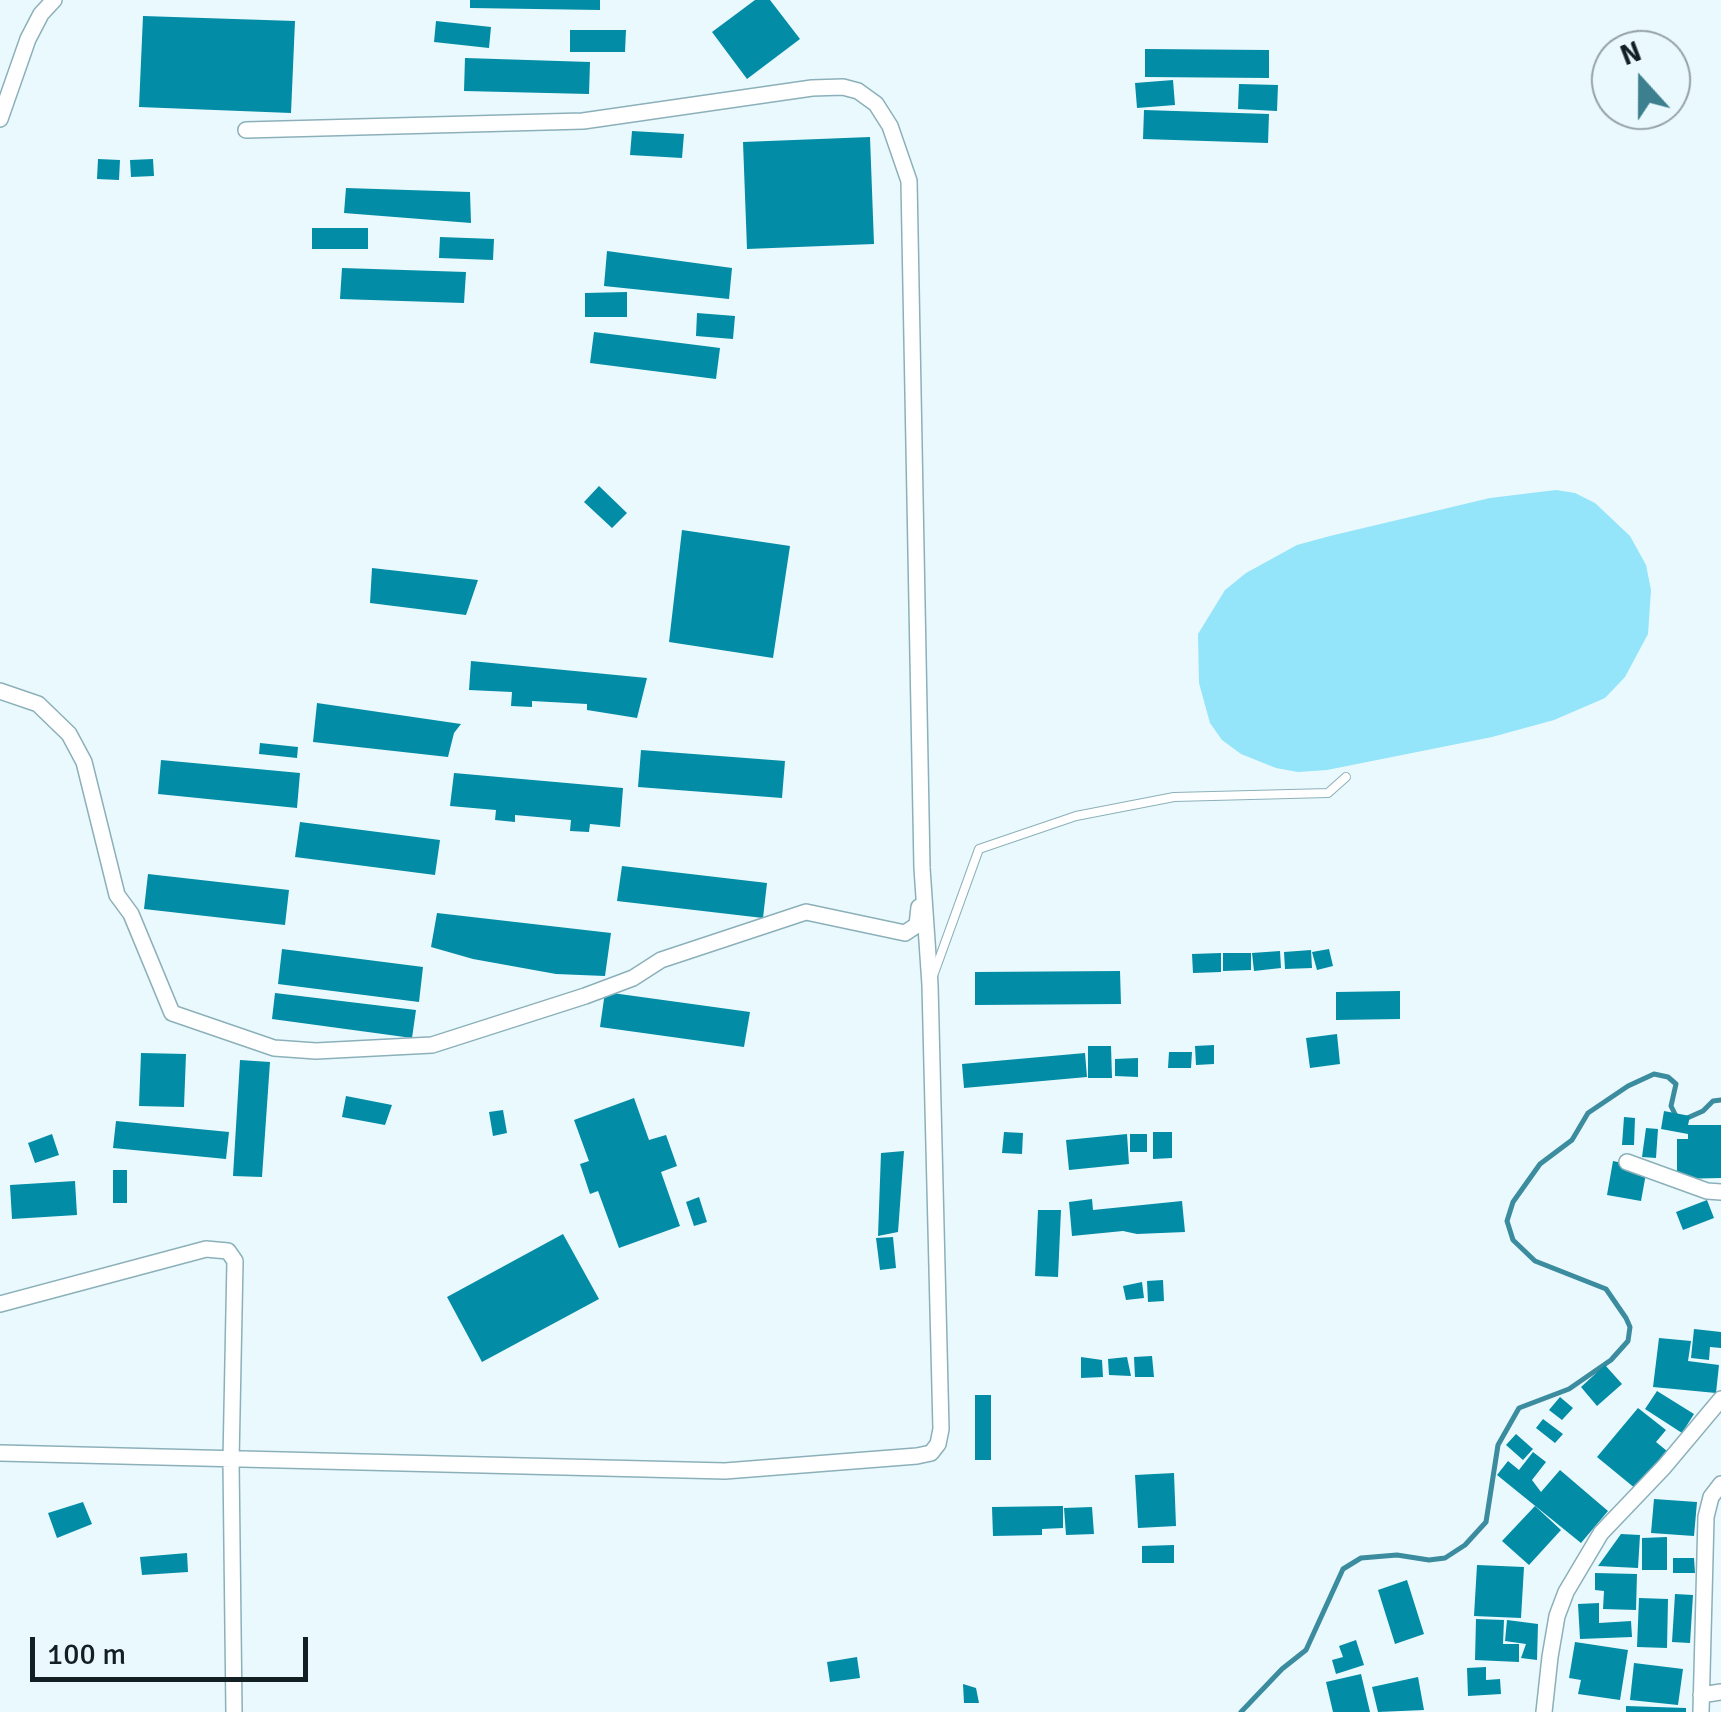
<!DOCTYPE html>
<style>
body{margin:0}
#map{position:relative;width:1721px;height:1712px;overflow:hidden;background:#eaf9fd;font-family:Signika,sans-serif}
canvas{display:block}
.north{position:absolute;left:1591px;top:30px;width:100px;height:100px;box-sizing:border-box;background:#eaf9fd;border:2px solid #94a2a6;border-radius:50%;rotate:339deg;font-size:28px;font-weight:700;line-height:40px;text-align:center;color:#122024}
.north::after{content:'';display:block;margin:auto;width:35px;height:45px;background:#3c7f8f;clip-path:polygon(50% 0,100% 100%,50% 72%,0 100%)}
.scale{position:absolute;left:30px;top:1637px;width:278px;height:45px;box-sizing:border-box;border:5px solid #122024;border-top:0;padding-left:12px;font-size:30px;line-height:35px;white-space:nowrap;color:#122024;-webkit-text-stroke:8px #eaf9fd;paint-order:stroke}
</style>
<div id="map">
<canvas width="1721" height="1712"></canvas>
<div class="north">N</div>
<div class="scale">100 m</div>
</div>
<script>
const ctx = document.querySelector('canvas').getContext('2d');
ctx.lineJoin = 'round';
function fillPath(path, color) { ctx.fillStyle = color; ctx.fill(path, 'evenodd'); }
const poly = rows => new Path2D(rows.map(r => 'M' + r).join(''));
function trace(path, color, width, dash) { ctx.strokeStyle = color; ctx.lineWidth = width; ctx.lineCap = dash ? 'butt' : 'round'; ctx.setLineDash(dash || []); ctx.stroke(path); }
fillPath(poly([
 [1556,490,1575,493,1595,503,1630,536,1646,565,1651,590,1648,634,1625,677,1605,698,1554,720,1492,737,1327,770,1298,772,1276,768,1241,754,1222,740,1210,723,1199,683,1198,634,1225,590,1246,573,1297,545,1330,536,1490,498]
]), '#94e4fa');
trace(poly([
 [1685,1119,1703,1111,1713,1101,1721,1100],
 [1241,1712,1282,1669,1306,1650,1343,1569,1361,1558,1397,1555,1429,1560,1445,1558,1465,1545,1486,1522,1498,1445,1519,1408,1569,1389,1611,1360,1628,1341,1630,1327,1626,1318,1606,1289,1535,1261,1513,1240,1507,1221,1513,1202,1540,1164,1572,1140,1588,1113,1628,1086,1654,1074,1668,1077,1676,1084,1671,1106,1676,1116]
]), '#3b8c9f', 5);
fillPath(poly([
 [470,0,600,0,600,10,470,8],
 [755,0,770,0,800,39,747,79,712,32],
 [143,16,295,21,291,113,139,107],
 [436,21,491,27,489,48,434,42],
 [570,30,626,30,625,52,570,52],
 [1145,49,1269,50,1269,78,1145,77],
 [465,58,590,62,589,94,464,91],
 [1173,80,1175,105,1137,108,1135,83],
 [1239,84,1278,85,1277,111,1238,109],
 [1144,110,1269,114,1268,143,1143,139],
 [632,131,684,134,682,158,630,155],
 [870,137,874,244,747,249,743,142],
 [98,159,120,160,119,180,97,179],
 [153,159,154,176,131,177,130,160],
 [346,188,470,192,471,223,344,213],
 [312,228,368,228,368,249,312,249],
 [440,237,494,239,493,260,439,258],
 [607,251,732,268,729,299,604,286],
 [342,268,466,272,464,303,340,299],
 [627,292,627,317,585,317,585,293],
 [697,313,735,316,733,339,696,336],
 [594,332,720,348,716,379,590,363],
 [599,486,627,513,612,528,584,502],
 [682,530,790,546,773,658,669,642],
 [372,568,478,580,466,615,370,603],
 [471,661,647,678,637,718,587,710,587,704,532,701,532,707,511,706,512,692,469,690],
 [317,703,461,724,454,733,448,757,313,742],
 [260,743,298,747,297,758,259,754],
 [641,750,785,761,782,798,638,787],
 [161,760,300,773,297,808,158,794],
 [454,773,623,788,620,827,590,824,589,832,570,831,571,820,515,815,515,822,495,820,496,810,450,806],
 [300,822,440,840,435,875,295,857],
 [622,866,767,883,763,918,617,901],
 [148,874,289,890,285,925,144,909],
 [437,913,611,933,605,976,556,974,473,959,431,947],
 [282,949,423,967,419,1002,278,984],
 [1329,949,1333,966,1317,970,1312,952],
 [1311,950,1312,968,1285,969,1284,952],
 [1280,951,1281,968,1254,971,1252,953],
 [1221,953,1221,972,1193,973,1192,954],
 [1223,953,1251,953,1251,970,1223,971],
 [1120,971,1121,1004,975,1005,975,972],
 [1400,991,1400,1019,1336,1020,1336,992],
 [605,992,750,1012,744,1047,600,1027],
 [275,993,416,1010,412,1038,272,1019],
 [1337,1034,1340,1064,1310,1068,1306,1038],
 [1214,1045,1214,1064,1196,1065,1195,1046],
 [1088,1046,1111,1046,1112,1078,1088,1078],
 [1169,1052,1192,1052,1191,1068,1168,1068],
 [141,1053,186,1054,184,1107,139,1106],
 [1085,1053,1087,1077,964,1088,962,1064],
 [1138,1058,1138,1077,1115,1076,1115,1059],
 [240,1060,270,1062,262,1177,233,1176],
 [346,1096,392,1105,385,1125,342,1117],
 [634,1098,649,1140,666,1135,677,1166,661,1172,680,1226,619,1248,598,1191,590,1194,580,1164,589,1161,574,1120],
 [503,1110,507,1133,493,1136,489,1112],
 [1664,1111,1690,1116,1688,1125,1721,1125,1721,1178,1677,1179,1677,1139,1688,1139,1688,1134,1661,1129],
 [1624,1117,1635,1118,1634,1145,1622,1145],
 [116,1121,229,1132,226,1159,113,1148],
 [1646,1128,1658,1129,1656,1158,1642,1157],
 [1004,1132,1023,1133,1022,1154,1002,1153],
 [1153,1132,1172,1132,1172,1158,1153,1159],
 [52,1134,59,1155,35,1163,28,1143],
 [1127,1134,1129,1164,1069,1170,1066,1140],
 [1130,1134,1147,1134,1147,1152,1130,1152],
 [904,1151,898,1232,878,1236,881,1153],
 [1613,1161,1647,1168,1641,1201,1607,1195],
 [113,1170,127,1170,127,1203,113,1203],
 [75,1181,77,1215,12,1219,10,1185],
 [699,1197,707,1222,694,1226,686,1202],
 [1092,1199,1093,1210,1182,1201,1185,1232,1137,1234,1123,1231,1072,1236,1069,1202],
 [1707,1200,1714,1218,1683,1230,1676,1212],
 [1038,1210,1061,1210,1058,1277,1035,1276],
 [563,1234,599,1299,482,1362,447,1297],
 [893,1237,896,1268,880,1270,876,1238],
 [1163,1280,1164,1301,1148,1302,1147,1281],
 [1142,1282,1144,1298,1126,1300,1123,1286],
 [1694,1329,1721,1332,1721,1348,1710,1347,1709,1360,1691,1358],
 [1659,1338,1691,1341,1688,1361,1719,1365,1716,1393,1653,1387],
 [1152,1356,1154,1377,1135,1377,1134,1357],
 [1081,1357,1102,1360,1103,1377,1081,1378],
 [1127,1357,1131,1376,1109,1375,1108,1359],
 [1605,1365,1622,1384,1597,1406,1581,1387],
 [1657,1391,1694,1414,1682,1433,1645,1409],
 [975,1395,991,1395,991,1460,975,1460],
 [1560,1397,1573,1408,1562,1420,1549,1410],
 [1638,1408,1666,1430,1656,1442,1667,1451,1636,1489,1597,1457],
 [1543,1419,1563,1434,1555,1443,1536,1428],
 [1516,1434,1533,1449,1523,1460,1506,1445],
 [1533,1452,1546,1462,1532,1480,1541,1492,1560,1470,1608,1511,1581,1543,1497,1475,1508,1461,1519,1470],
 [1174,1473,1176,1526,1138,1528,1135,1475],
 [1654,1499,1697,1502,1694,1536,1651,1533],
 [83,1502,92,1524,57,1538,48,1513],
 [1063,1506,1063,1528,1042,1529,1042,1535,993,1536,992,1507],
 [1535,1506,1561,1530,1529,1565,1502,1541],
 [1092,1507,1094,1534,1066,1535,1064,1508],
 [1621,1534,1640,1535,1638,1568,1598,1566],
 [1667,1537,1667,1570,1642,1570,1642,1538],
 [1174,1545,1174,1563,1142,1563,1142,1546],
 [187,1553,188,1572,142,1575,140,1557],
 [1673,1558,1694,1558,1695,1573,1673,1573],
 [1477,1565,1524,1567,1521,1618,1474,1616],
 [1595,1573,1637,1574,1636,1610,1603,1609,1604,1591,1595,1590],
 [1407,1580,1424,1634,1395,1644,1378,1590],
 [1675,1594,1693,1595,1690,1643,1672,1642],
 [1639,1598,1668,1599,1667,1648,1637,1647],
 [1599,1603,1599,1623,1631,1621,1632,1637,1580,1639,1578,1604],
 [1476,1619,1504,1620,1503,1644,1519,1644,1519,1662,1475,1660],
 [1507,1620,1538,1624,1537,1660,1521,1658,1526,1644,1505,1641],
 [1356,1640,1364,1665,1336,1674,1332,1660,1343,1657,1339,1646],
 [1575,1642,1628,1650,1620,1700,1578,1694,1581,1680,1569,1678],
 [857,1657,860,1678,830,1682,827,1662],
 [1634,1663,1683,1669,1678,1705,1630,1700],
 [1486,1667,1486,1680,1500,1679,1501,1694,1468,1696,1467,1668],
 [1361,1674,1370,1712,1333,1712,1326,1682],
 [1418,1677,1424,1710,1378,1712,1372,1687],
 [963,1684,976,1688,979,1703,964,1703],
 [1626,1706,1686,1708,1686,1712,1626,1712]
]), '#038ca6');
const service = poly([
 [933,976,979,849,1076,816,1174,797,1328,793,1346,777]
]);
const minor = poly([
 [0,119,28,39,41,14,54,0],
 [0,691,38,704,69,734,84,762,117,895,131,914,172,1013,274,1048,316,1051,432,1045,585,996,633,978,661,960,806,912,905,933,917,925,919,907],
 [1627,1162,1707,1191,1721,1192],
 [0,1304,206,1249,228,1251,235,1261,231,1461,234,1712],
 [0,1453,725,1471,917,1456,931,1453,938,1444,941,1429,930,985,922,868,909,181,890,126,876,104,858,91,843,87,812,88,583,121,246,130],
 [1701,1695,1721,1692],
 [1544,1712,1550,1657,1557,1616,1566,1592,1601,1533,1664,1467,1721,1399],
 [1701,1712,1706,1517,1711,1497,1721,1484]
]);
trace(service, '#8cb0ba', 10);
trace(minor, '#8cb0ba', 18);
trace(service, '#fff', 8);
trace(minor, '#fff', 15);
</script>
